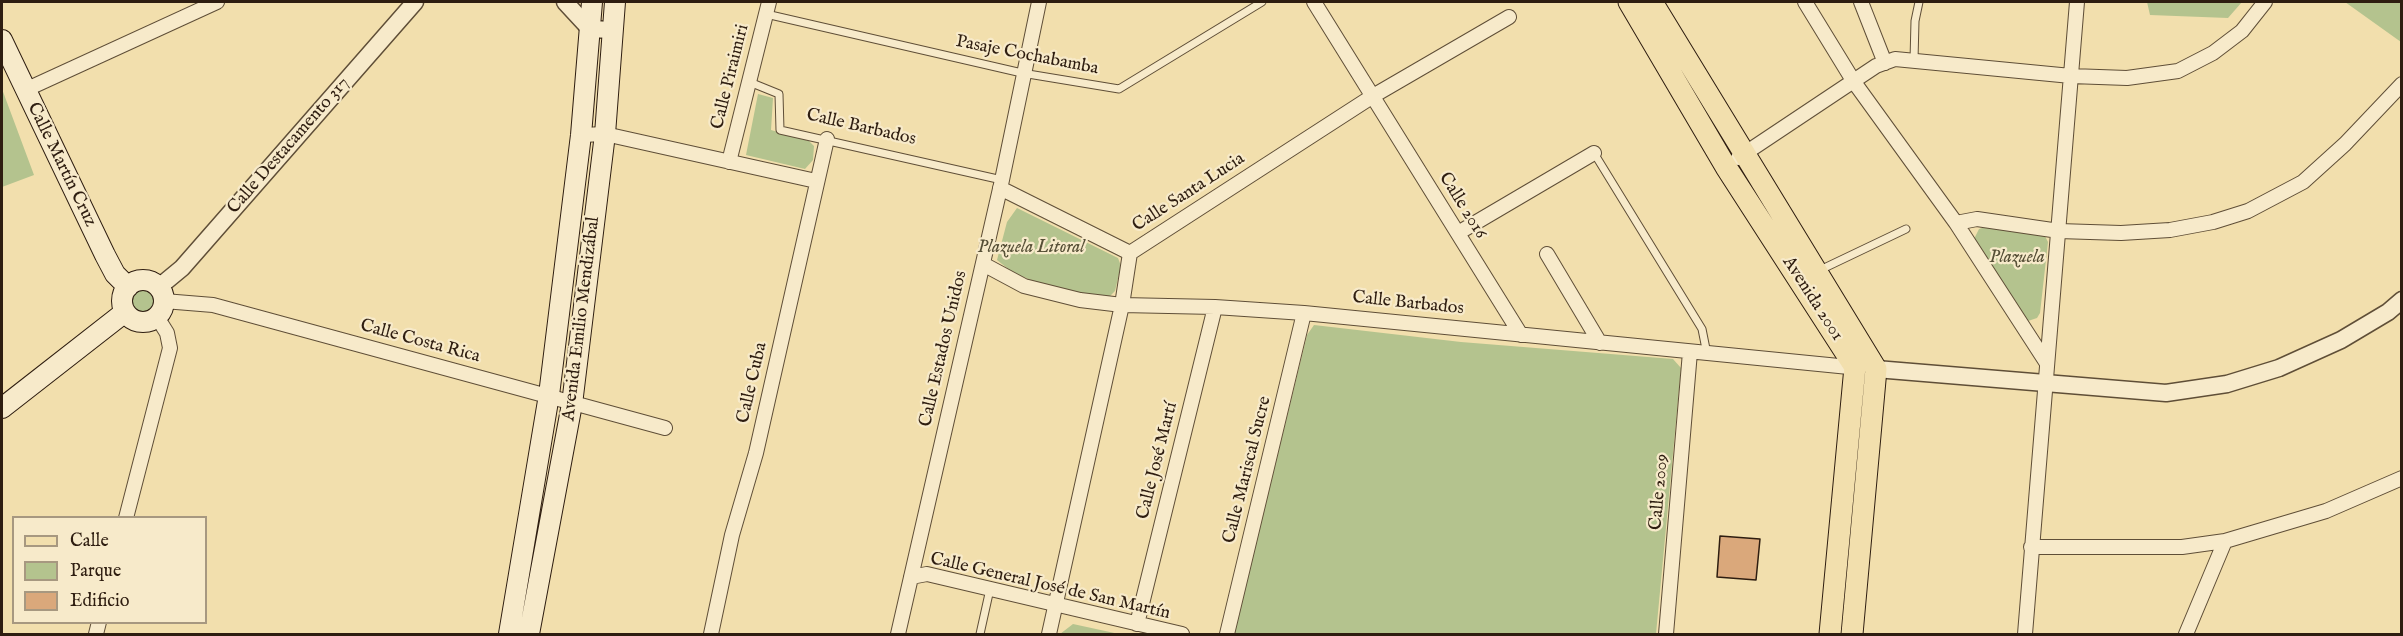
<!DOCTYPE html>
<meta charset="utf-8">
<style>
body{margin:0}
#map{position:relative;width:2403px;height:636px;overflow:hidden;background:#f2dfad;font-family:"IM FELL English",serif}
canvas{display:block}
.frame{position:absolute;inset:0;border:3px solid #2e1d10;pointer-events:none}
.legend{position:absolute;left:12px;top:516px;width:195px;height:108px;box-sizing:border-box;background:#f7eaca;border:2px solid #a79880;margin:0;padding:8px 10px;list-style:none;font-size:18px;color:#2e1d10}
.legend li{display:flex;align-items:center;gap:12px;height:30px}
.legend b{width:30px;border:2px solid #a79880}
</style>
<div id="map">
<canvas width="2403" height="636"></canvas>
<div class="frame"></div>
<ul class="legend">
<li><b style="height:8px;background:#f2dfad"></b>Calle</li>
<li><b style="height:16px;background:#b4c38e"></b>Parque</li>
<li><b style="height:16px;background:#daa87b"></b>Edificio</li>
</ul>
</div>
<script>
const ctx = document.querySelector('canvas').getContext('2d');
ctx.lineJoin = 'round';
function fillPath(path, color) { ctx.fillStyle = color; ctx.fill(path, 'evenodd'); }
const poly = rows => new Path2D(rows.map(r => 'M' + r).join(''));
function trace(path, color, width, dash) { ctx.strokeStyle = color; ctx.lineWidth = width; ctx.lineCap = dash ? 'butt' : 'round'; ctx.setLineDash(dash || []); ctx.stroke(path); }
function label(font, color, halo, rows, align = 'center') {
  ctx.font = font + ' "IM FELL English",serif'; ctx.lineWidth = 4.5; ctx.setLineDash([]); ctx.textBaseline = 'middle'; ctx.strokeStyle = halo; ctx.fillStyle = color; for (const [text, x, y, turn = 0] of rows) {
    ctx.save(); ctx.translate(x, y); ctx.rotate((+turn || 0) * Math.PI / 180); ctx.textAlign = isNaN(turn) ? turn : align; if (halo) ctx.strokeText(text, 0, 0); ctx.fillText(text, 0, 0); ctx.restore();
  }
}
fillPath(poly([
 [2147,2,2242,2,2228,18,2150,15],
 [2345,2,2401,2,2401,42],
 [2,89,34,175,2,187],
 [758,94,773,98,771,130,809,141,814,146,813,160,805,169,746,155],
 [1017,208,1118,258,1121,266,1115,291,1108,298,1045,286,1012,272,997,260,1007,222],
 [1985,227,2045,236,2048,242,2040,313,2037,318,2028,321,2020,317,1974,239,1979,229],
 '128 301a13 13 0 1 1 26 0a13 13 0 1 1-26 0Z',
 [1314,325,1461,342,1673,359,1681,368,1656,634,1234,634,1307,335],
 [1073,624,1119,634,1060,634]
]), '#b4c38e');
const building = poly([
 [1720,536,1760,539,1756,580,1717,577,1720,536]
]);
fillPath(building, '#daa87b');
trace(building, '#2e1d10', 1.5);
const service = poly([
 [766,14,1022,73,1119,89,1262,2],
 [1914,60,1915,21,1919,2],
 [747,81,779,94,780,130,1002,180],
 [1594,153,1702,329,1707,354],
 [1820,270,1906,229],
 [980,634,990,589]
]);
const minor = poly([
 [1314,2,1521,335],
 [1805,2,1854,82,1956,223,2046,362],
 [1861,2,1885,63],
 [25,90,217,2],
 [581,135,605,134,816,181],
 [1738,158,1876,66,1895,59,2071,76,2127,78,2178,71,2213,53,2242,31,2265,2],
 [729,162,769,2],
 [1000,188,1130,253],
 [1956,223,1977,219,2059,231,2121,233,2170,230,2213,222,2248,211,2303,182,2345,144,2402,84],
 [1458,233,1594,153],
 [1547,254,1600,343],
 [983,264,1024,286,1080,300,1122,305,1215,307,1304,313,1859,368],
 [164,301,213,305,665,428],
 [126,518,170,348,167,333,157,317],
 [2031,547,2182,547,2225,541,2326,511,2402,478],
 [911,577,927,574,1182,634],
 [1137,624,1215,307],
 [96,634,99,622],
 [711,634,732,535,756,453,827,139],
 [898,634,1002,180,1039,2],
 [1049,634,1122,305,1130,253,1373,96,1509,17],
 [1227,634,1304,313],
 [1666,634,1690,352],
 [2025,634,2077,2],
 [2186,634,2225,541]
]);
const tertiary = poly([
 [565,2,590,29,612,30],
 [159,287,182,268,415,2],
 [1876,369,2166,393,2227,384,2279,368,2341,340,2388,312,2402,300]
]);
const secondary = poly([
 [2,40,105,255,115,274,128,287],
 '122 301a21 21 0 1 1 42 0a21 21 0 1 1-42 0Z',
 [2,408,125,312],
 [509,634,549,395,581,135,592,2],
 [529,634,572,404,605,134,615,2]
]);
const primary = poly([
 [1629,2,1726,167,1855,367,1830,634],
 [1652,2,1876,369,1852,634]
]);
trace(service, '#5f4e37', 9);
trace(minor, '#5f4e37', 16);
trace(tertiary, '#5f4e37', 19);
trace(secondary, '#2e1d10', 22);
trace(primary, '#2e1d10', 23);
trace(service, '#f7eaca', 7);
trace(minor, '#f7eaca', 14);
trace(tertiary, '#f7eaca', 16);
trace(secondary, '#f7eaca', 20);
trace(primary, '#f2dfad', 21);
label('18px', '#2e1d10', '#f7eaca', [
 ["Pasaje Cochabamba",1027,56,11],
 ["Calle Piraimiri",731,77,-76],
 ["Calle Barbados",861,128,13],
 ["Calle Destacamento 317",289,146,-49],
 ["Calle Martín Cruz",61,165,64],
 ["Calle Santa Lucia",1189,193,-33],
 ["Calle 2016",1462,206,58],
 ["Avenida 2001",1812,299,57],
 ["Calle Barbados",1408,304,6],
 ["Avenida Emilio Mendizábal",582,319,-83],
 ["Calle Costa Rica",420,342,15],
 ["Calle Estados Unidos",944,349,-77],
 ["Calle Cuba",753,383,-77],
 ["Calle José Martí",1158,461,-76],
 ["Calle Mariscal Sucre",1248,470,-76],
 ["Calle 2009",1660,492,-85],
 ["Calle General José de San Martín",1050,587,13]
]);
label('italic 18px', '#564f36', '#f7eaca', [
 ["Plazuela Litoral",1031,248],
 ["Plazuela",2017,258]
]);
</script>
